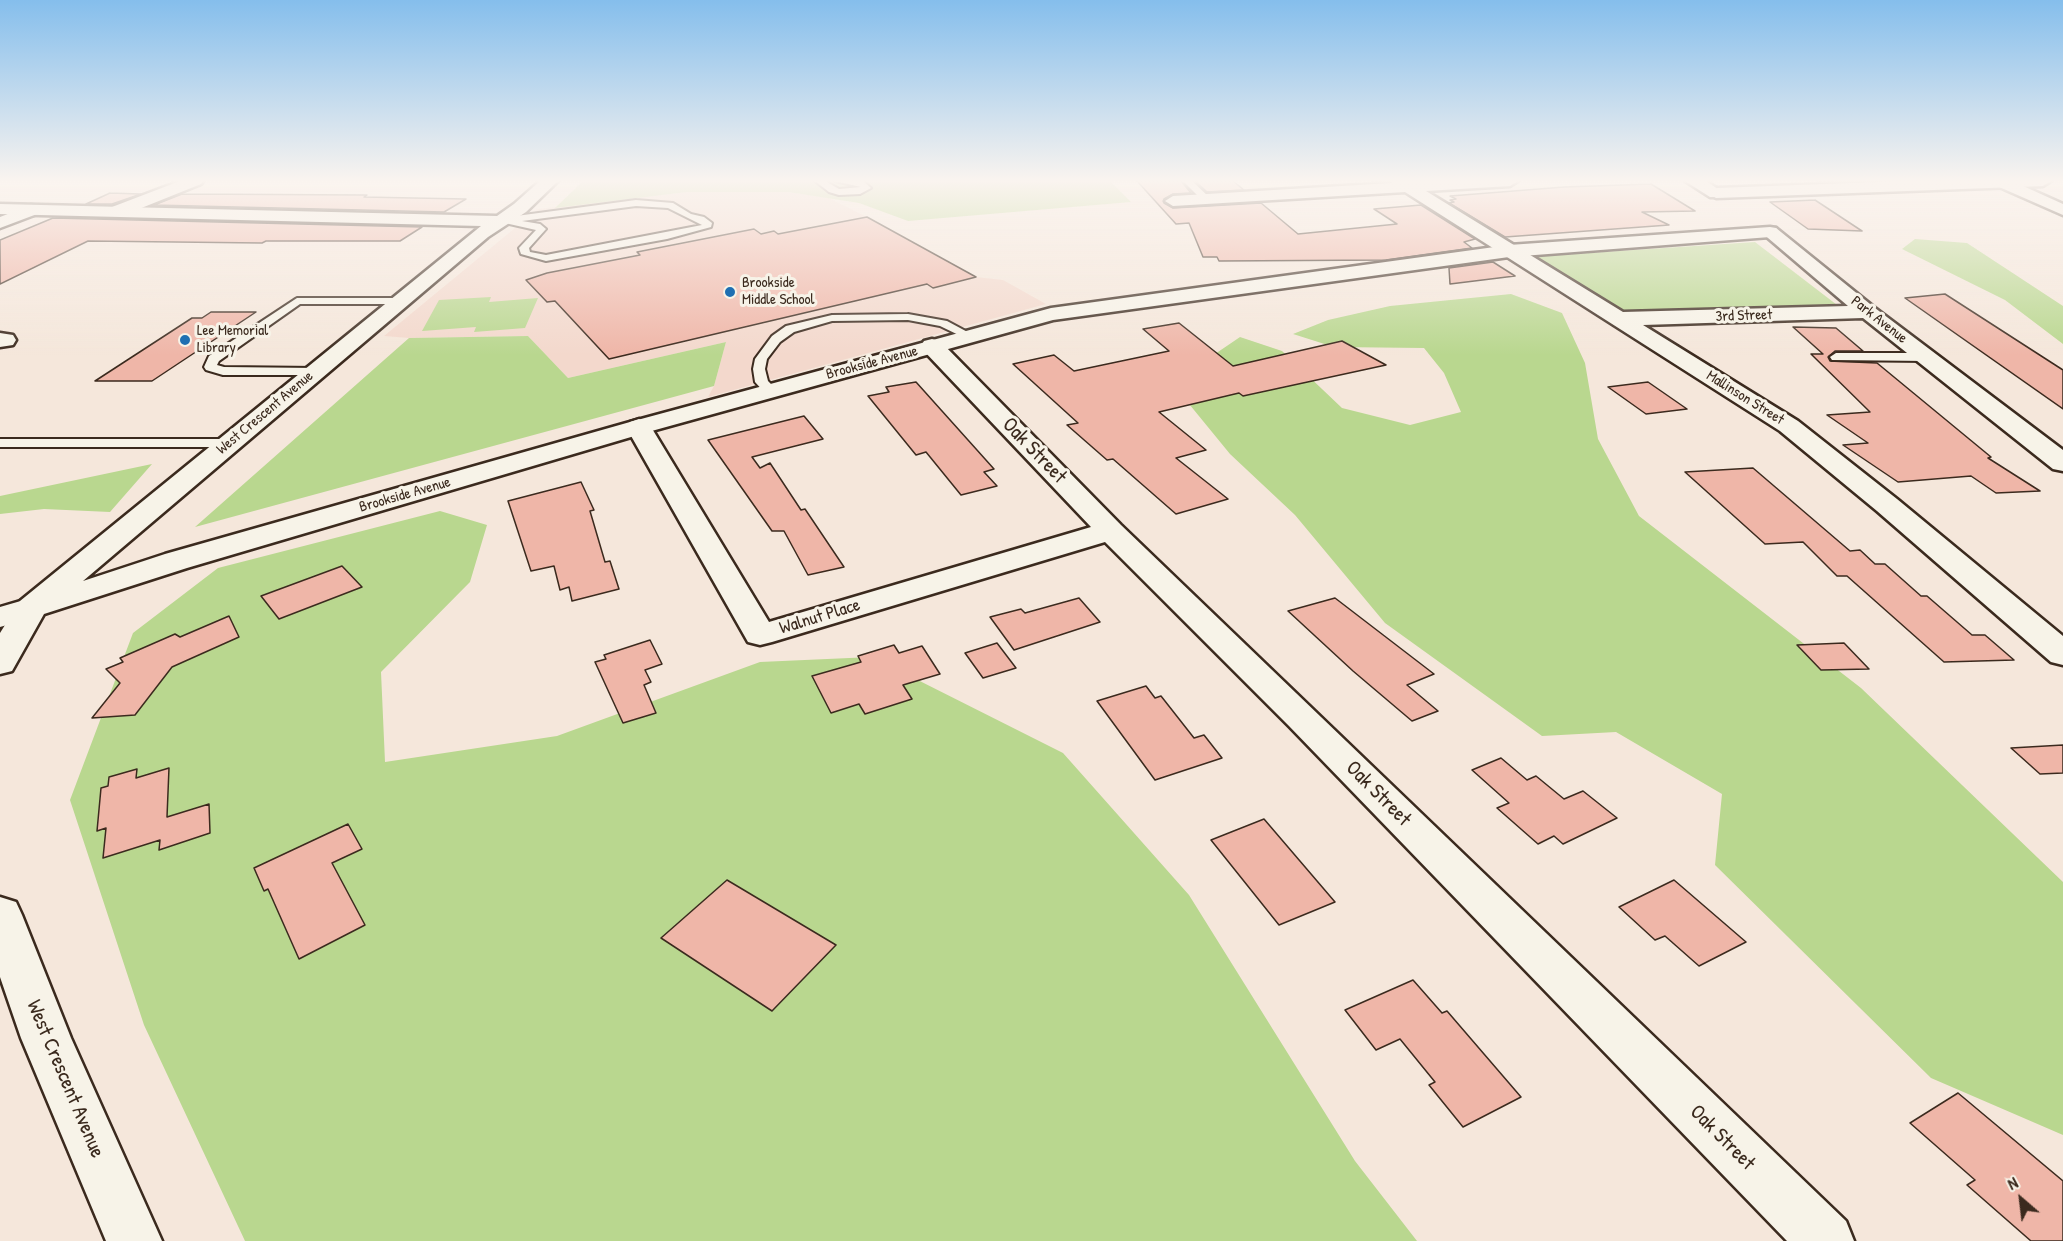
<!DOCTYPE html>
<style>
body{margin:0}
#map{position:relative;width:2063px;height:1241px;overflow:hidden;background:#f5e7db;font-family:"Patrick Hand",sans-serif}
canvas{display:block}
.north{position:absolute;left:1991px;top:1169px;width:60px;height:60px;-webkit-text-stroke:4px #f7f3e8;paint-order:stroke;rotate:332deg;font-size:16px;font-weight:700;line-height:24px;text-align:center;color:#3b2a1e}
.north::after{content:'';display:block;margin:auto;width:21px;height:27px;background:#3b2a1e;clip-path:polygon(50% 0,100% 100%,50% 72%,0 100%)}
</style>
<div id="map">
<canvas width="2063" height="1241"></canvas>
<div class="north">N</div>
</div>
<script>
const ctx = document.querySelector('canvas').getContext('2d');
ctx.lineJoin = 'round';
function fillPath(path, color) { ctx.fillStyle = color; ctx.fill(path, 'evenodd'); }
const poly = rows => new Path2D(rows.map(r => 'M' + r).join(''));
function trace(path, color, width, dash) { ctx.strokeStyle = color; ctx.lineWidth = width; ctx.lineCap = dash ? 'butt' : 'round'; ctx.setLineDash(dash || []); ctx.stroke(path); }
function label(font, color, halo, rows, align = 'center') {
  ctx.font = font + ' "Patrick Hand",sans-serif'; ctx.lineWidth = 6; ctx.setLineDash([]); ctx.textBaseline = 'middle'; ctx.strokeStyle = halo; ctx.fillStyle = color; for (const [text, x, y, turn = 0] of rows) {
    ctx.save(); ctx.translate(x, y); ctx.rotate((+turn || 0) * Math.PI / 180); ctx.textAlign = isNaN(turn) ? turn : align; if (halo) ctx.strokeText(text, 0, 0); ctx.fillText(text, 0, 0); ctx.restore();
  }
}
fillPath(poly([
 [687,192,788,192,829,198,867,217,976,277,1003,280,1046,304,708,397,714,386,726,342,568,378,528,336,409,338,384,336,538,209]
]), '#f3d8cc');
fillPath(poly([
 [583,181,1110,181,1131,202,908,221,859,203,788,192,687,192,555,208],
 [1915,239,1967,243,2063,306,2063,344,2005,300,1902,249],
 [1755,242,1841,308,1626,316,1528,257],
 [1511,294,1562,313,1585,363,1598,439,1639,516,1861,688,2063,882,2063,1135,1931,1078,1715,865,1722,794,1616,732,1542,736,1385,623,1295,515,1230,454,1185,399,1190,371,1240,337,1282,351,1342,408,1410,425,1461,412,1444,373,1424,348,1334,347,1293,334,1328,320,1390,306],
 [491,297,489,302,538,298,525,328,474,332,476,327,422,331,439,300],
 [528,336,568,378,726,342,714,386,195,527,409,338],
 [152,464,110,512,44,509,0,514,0,496],
 [440,511,487,525,470,582,381,672,385,762,557,736,760,662,872,657,1063,753,1189,895,1355,1161,1417,1241,245,1241,144,1025,70,800,133,633,218,568]
]), '#b9d78f');
const building = poly([
 [1137,181,1181,181,1191,193,1173,194,1164,199,1164,203,1173,208,1261,203,1298,234,1397,224,1374,209,1421,205,1475,239,1464,242,1472,248,1386,260,1219,261,1217,257,1203,257,1189,223,1176,224,1137,181],
 [1195,181,1233,181,1244,190,1207,192,1195,181],
 [1651,184,1695,211,1642,212,1669,225,1505,237,1449,203,1454,202,1450,200,1456,199,1450,196,1564,187,1651,184],
 [110,193,141,194,112,204,86,204,110,193],
 [182,194,367,195,364,197,466,199,444,212,154,205,182,194],
 [1815,200,1862,231,1808,229,1770,202,1815,200],
 [867,217,976,277,933,288,927,284,609,359,555,301,547,302,526,280,547,273,640,255,637,252,754,229,761,234,774,231,778,234,867,217],
 [53,218,422,227,400,241,266,241,262,243,88,241,0,284,0,240,53,218],
 [1493,262,1515,276,1450,284,1449,268,1493,262],
 [1945,294,2063,370,2063,409,1905,298,1945,294],
 [211,312,256,312,152,381,95,381,192,318,202,318,211,312],
 [1179,323,1233,366,1342,341,1386,365,1243,396,1239,393,1159,412,1206,450,1176,458,1228,499,1176,514,1113,459,1107,460,1067,425,1078,423,1013,364,1054,355,1074,371,1169,351,1143,329,1179,323],
 [1793,327,1836,328,1863,351,1835,351,1828,357,1830,361,1877,363,1991,457,1988,458,2040,491,1996,493,1971,476,1898,482,1843,445,1868,443,1827,415,1870,412,1811,354,1823,354,1793,327],
 [916,382,994,469,984,472,997,486,961,495,926,452,916,455,868,396,889,392,886,387,916,382],
 [1648,382,1687,409,1646,414,1608,387,1648,382],
 [804,416,823,439,752,457,760,468,770,463,801,510,805,509,844,567,808,575,784,531,772,531,708,440,804,416],
 [1753,468,1850,551,1860,550,1875,564,1885,564,1921,596,1927,596,1972,635,1985,635,2014,660,1944,662,1847,576,1837,576,1803,542,1765,544,1685,472,1753,468],
 [581,482,594,510,590,511,605,562,610,561,619,589,572,601,569,587,560,590,554,566,531,571,508,501,581,482],
 [342,566,362,587,279,619,261,596,342,566],
 [1079,598,1100,622,1014,650,990,617,1021,609,1025,613,1079,598],
 [1335,598,1434,674,1407,685,1438,711,1412,721,1353,671,1288,611,1335,598],
 [229,616,239,637,172,667,135,715,92,718,120,683,106,669,123,662,120,658,175,634,180,637,229,616],
 [650,640,662,664,645,670,651,682,644,685,656,713,623,723,595,662,606,659,604,655,650,640],
 [997,643,1016,668,983,678,965,653,997,643],
 [1844,643,1869,669,1821,670,1797,645,1844,643],
 [894,645,899,653,922,646,940,674,903,685,912,699,865,714,859,704,831,713,812,676,861,662,858,656,894,645],
 [1146,686,1155,698,1161,696,1194,738,1204,735,1222,758,1155,780,1097,701,1146,686],
 [2063,745,2063,773,2040,774,2011,748,2063,745],
 [1501,758,1527,780,1536,776,1564,799,1583,791,1617,818,1563,844,1554,836,1538,844,1497,808,1509,803,1472,770,1501,758],
 [169,768,167,817,209,804,210,833,159,850,160,840,103,858,106,828,97,831,101,788,108,786,109,777,137,769,136,778,169,768],
 [1264,819,1335,902,1279,925,1211,840,1264,819],
 [348,824,362,849,332,863,365,925,299,959,268,889,264,891,254,868,348,824],
 [727,880,836,945,772,1011,661,938,727,880],
 [1674,880,1746,942,1699,966,1665,936,1655,940,1619,907,1674,880],
 [1413,980,1442,1013,1447,1011,1521,1097,1463,1127,1429,1085,1435,1082,1400,1039,1376,1050,1345,1010,1413,980],
 [1958,1093,2063,1181,2063,1241,2031,1241,1967,1185,1975,1180,1910,1123,1958,1093]
]);
fillPath(building, '#efb6a8');
trace(building, '#3b2a1e', 1.5);
const service = poly([
 [815,181,825,181,839,189,861,187,835,181,863,181,871,188,860,194,839,195,829,192,815,181],
 [1183,181,1192,181,1209,197,1209,201,1203,201,1183,181],
 [636,200,673,203,691,214,704,217,712,223,711,227,667,239,546,261,521,254,519,248,536,230,496,221,501,218,636,200],
 [636,206,668,208,702,225,546,255,530,252,529,248,546,229,540,224,522,221,636,206],
 [297,298,400,298,406,301,400,304,300,304,219,361,217,365,224,367,316,368,322,372,321,375,223,375,206,370,204,367,209,356,297,298],
 [908,314,947,321,975,336,969,340,940,326,908,320,832,321,794,332,780,342,767,359,765,369,768,381,778,391,776,394,766,394,755,382,753,369,755,359,772,336,786,326,832,315,908,314],
 [1836,353,1927,353,1933,357,1927,361,1832,360,1830,357,1836,353],
 [0,439,229,439,236,443,229,447,0,447,0,439]
]);
const minor = poly([
 [180,181,203,181,201,184,124,215,118,216,112,215,109,211,112,207,180,181],
 [1391,181,1518,181,1510,186,1426,191,1623,312,1848,306,1761,232,1764,228,1776,228,1875,308,2063,450,2063,471,2053,469,1863,318,1643,325,1798,421,1897,499,2063,636,2063,665,2051,662,1877,511,1780,431,1405,192,1173,206,1165,201,1173,196,1392,183,1391,181],
 [1685,181,1706,181,1724,193,1722,197,1710,197,1685,181],
 [1996,181,2012,181,2063,204,2063,215,1997,186,1996,181],
 [31,205,37,206,40,210,37,214,0,228,0,217,31,205],
 [0,333,13,335,16,340,13,345,0,347,0,333],
 [932,339,940,341,1121,525,1846,1221,1854,1241,1787,1241,1289,726,1105,542,772,642,760,645,748,642,626,427,630,422,639,419,648,422,769,622,1091,527,924,351,921,346,924,341,932,339]
]);
const tertiary = poly([
 [31,598,42,601,47,608,42,615,0,627,0,607,31,598]
]);
const secondary = poly([
 [540,181,558,181,526,212,488,237,83,581,165,554,630,422,1051,308,1509,245,1770,227,1776,228,1779,232,1776,236,1770,237,1509,257,1053,320,648,432,187,568,44,614,12,671,0,674,0,633,20,601,481,226,0,214,0,204,497,216,514,204,540,181],
 [1905,181,2051,181,2043,186,1716,198,1708,193,1716,188,1905,181],
 [0,897,16,902,22,915,71,1038,162,1241,106,1241,21,1038,0,977,0,897]
]);
trace(service, '#3b2a1e', 4);
trace(minor, '#3b2a1e', 5);
trace(tertiary, '#3b2a1e', 5);
trace(secondary, '#3b2a1e', 5);
fillPath(service, '#f7f3e8');
fillPath(minor, '#f7f3e8');
fillPath(tertiary, '#f7f3e8');
fillPath(secondary, '#f7f3e8');
const sky = ctx.createLinearGradient(0, 0, 0, 355);
sky.addColorStop(0, '#85beec');
sky.addColorStop(0.51, '#faf4ef');
sky.addColorStop(1, '#faf4ef00');
ctx.fillStyle = sky;
ctx.fillRect(0, 0, 2063, 355);
for (const [x, y, r, color] of [
 [730,292,6,"#1f6fb2"],
 [185,340,6,"#1f6fb2"]
]) { const dot = new Path2D(); dot.arc(x, y, r, 0, 2 * Math.PI); ctx.fillStyle = color; ctx.fill(dot); trace(dot, '#f7f3e8', 2); }
label('15px', '#3b2a1e', '#f7f3e8', [
 ["Brookside",742,283],
 ["Middle School",742,300],
 ["Lee Memorial",197,331],
 ["Library",197,348]
], 'left');
label('15px', '#3b2a1e', '#f7f3e8', [
 ["3rd Street",1744,316,-2],
 ["Park Avenue",1879,320,38],
 ["Brookside Avenue",872,363,-15],
 ["Mallinson Street",1745,398,32],
 ["West Crescent Avenue",265,413,-40],
 ["Brookside Avenue",405,495,-16]
]);
label('18px', '#3b2a1e', '#f7f3e8', [
 ["Walnut Place",820,617,-17]
]);
label('21px', '#3b2a1e', '#f7f3e8', [
 ["Oak Street",1034,451,46],
 ["Oak Street",1378,794,45],
 ["West Crescent Avenue",65,1079,67],
 ["Oak Street",1722,1138,45]
]);
</script>
